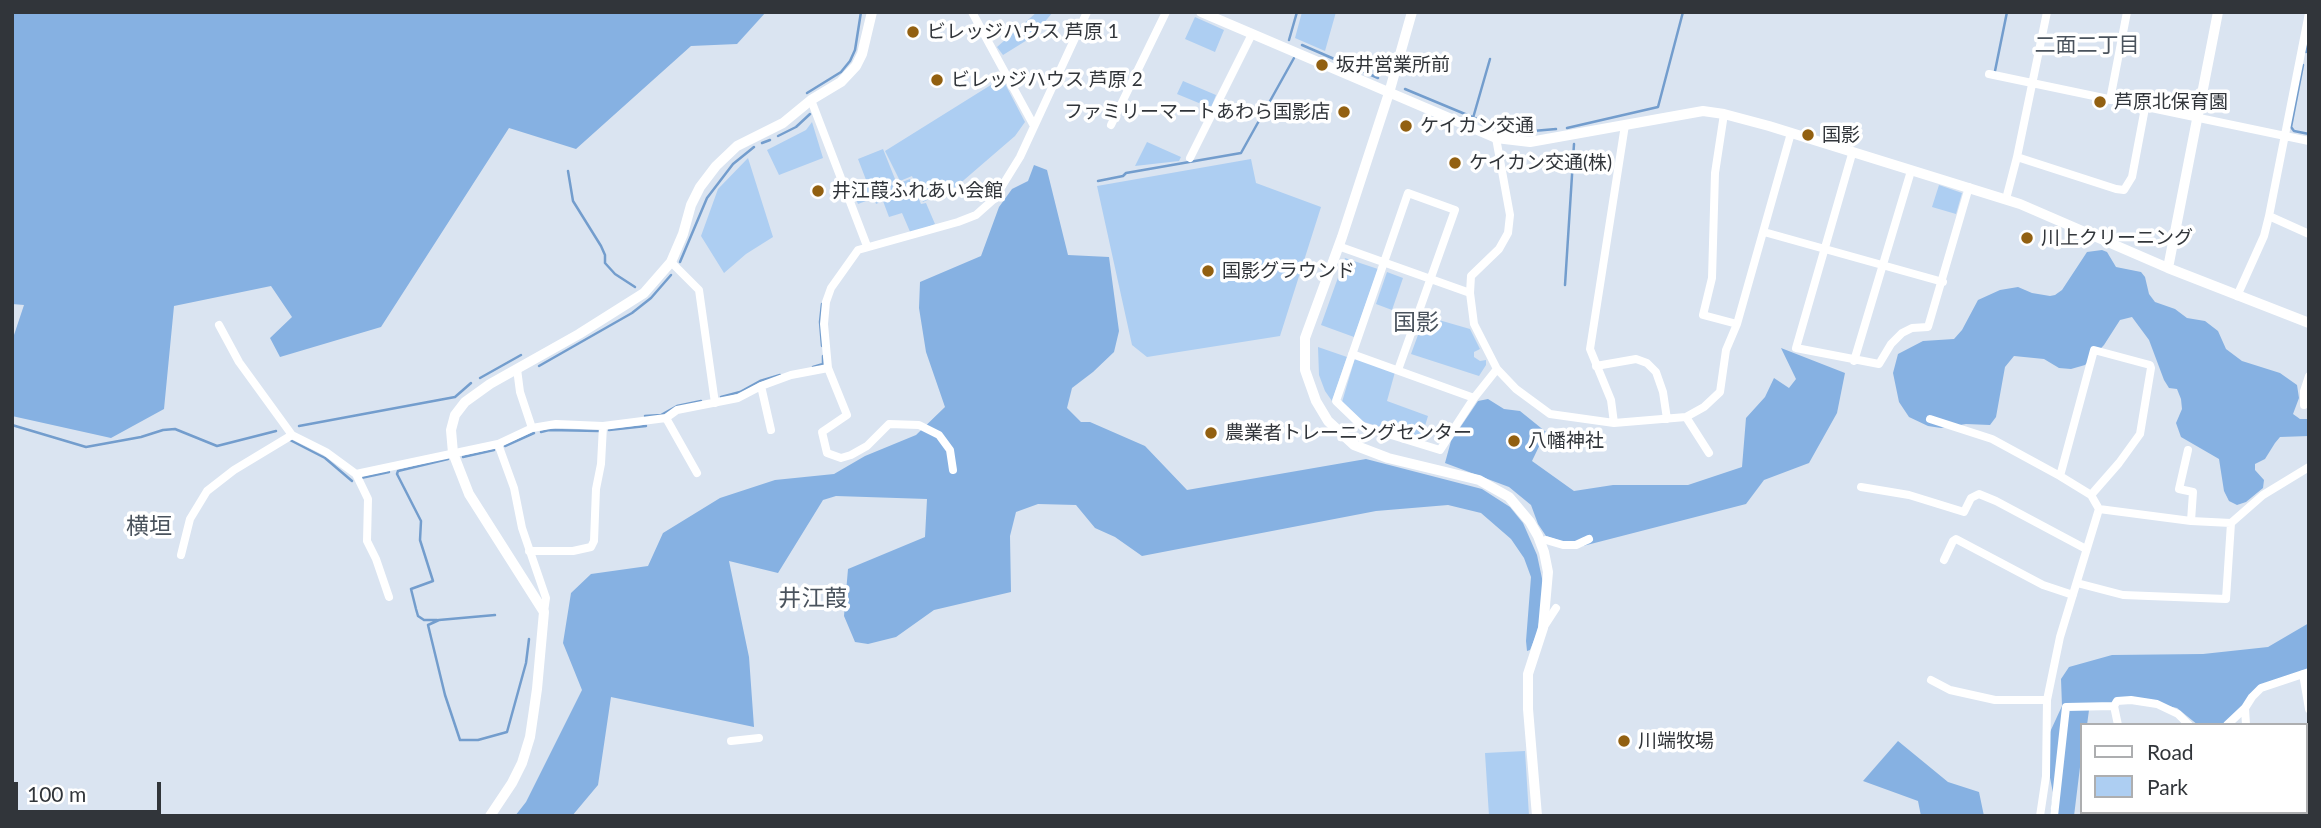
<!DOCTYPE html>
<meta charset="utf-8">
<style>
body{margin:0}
#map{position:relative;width:2321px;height:828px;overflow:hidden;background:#dae4f1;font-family:Lato,sans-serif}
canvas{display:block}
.frame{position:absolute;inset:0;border:14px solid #31353a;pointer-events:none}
.legend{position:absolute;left:2080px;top:723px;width:228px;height:91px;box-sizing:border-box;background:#fff;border:2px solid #adaeb0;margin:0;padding:9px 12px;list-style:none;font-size:21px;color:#31353a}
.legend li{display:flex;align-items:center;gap:14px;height:35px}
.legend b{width:35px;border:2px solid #adaeb0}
.scale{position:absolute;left:14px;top:782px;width:147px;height:32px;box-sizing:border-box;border:4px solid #31353a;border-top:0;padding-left:9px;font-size:21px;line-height:24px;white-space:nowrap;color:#31353a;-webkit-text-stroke:5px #fff;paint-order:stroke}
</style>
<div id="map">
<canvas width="2321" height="828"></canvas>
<div class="frame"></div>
<ul class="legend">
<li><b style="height:9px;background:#fff"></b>Road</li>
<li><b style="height:19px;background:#adcef2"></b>Park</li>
</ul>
<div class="scale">100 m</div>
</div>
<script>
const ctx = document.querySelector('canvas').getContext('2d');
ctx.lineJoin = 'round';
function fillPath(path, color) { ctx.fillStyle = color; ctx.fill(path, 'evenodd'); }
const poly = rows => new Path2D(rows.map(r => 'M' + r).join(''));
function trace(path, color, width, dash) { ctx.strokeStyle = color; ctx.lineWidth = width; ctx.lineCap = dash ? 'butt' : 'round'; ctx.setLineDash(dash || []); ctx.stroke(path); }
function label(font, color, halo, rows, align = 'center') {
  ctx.font = font + ' Lato,"Noto Sans JP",sans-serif'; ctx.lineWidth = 7; ctx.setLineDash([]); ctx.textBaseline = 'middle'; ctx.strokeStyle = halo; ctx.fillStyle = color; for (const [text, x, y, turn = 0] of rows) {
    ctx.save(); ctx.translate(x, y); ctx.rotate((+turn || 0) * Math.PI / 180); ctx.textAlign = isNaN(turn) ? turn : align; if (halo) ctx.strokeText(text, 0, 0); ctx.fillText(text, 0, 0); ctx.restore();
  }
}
fillPath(poly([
 [1037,12,1053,12,1032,37,1003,55,997,47],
 [1302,12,1336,12,1325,51,1295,38],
 [1195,17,1224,30,1215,52,1185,39],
 [1002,78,1025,122,1015,136,957,186,923,202,912,176,900,181,885,151],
 [1183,81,1216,95,1211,108,1177,94],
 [812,122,823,158,779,175,767,150,806,130],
 [1147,142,1181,157,1179,161,1135,166],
 [883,149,897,184,910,179,921,204,926,203,935,224,911,234,902,213,889,217,883,201,876,204,874,198,858,204,853,192,868,185,858,159],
 [748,158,773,237,746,254,724,273,701,236,718,189],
 [1251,159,1256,183,1321,207,1280,336,1147,357,1132,345,1097,186],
 [1939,185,1962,193,1956,214,1932,207],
 [1345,258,1378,269,1354,337,1321,325],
 [1387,272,1403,278,1392,310,1376,304],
 [1425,316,1470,329,1480,349,1474,352,1474,357,1480,361,1486,360,1486,365,1479,376,1411,354],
 [1318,347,1347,357,1332,401,1325,391,1319,375],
 [1355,358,1395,372,1387,401,1428,416,1421,439,1364,422,1342,402],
 [1525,751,1529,816,1489,816,1485,753]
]), '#adcef2');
fillPath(poly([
 [12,12,766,12,737,44,691,46,576,149,509,128,381,327,280,357,270,338,292,317,271,286,174,306,164,409,111,438,12,416,12,341,24,305,12,304],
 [1034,165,1047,170,1068,255,1109,257,1119,331,1114,352,1093,372,1072,388,1067,408,1081,422,1090,422,1145,446,1187,490,1366,459,1482,489,1510,507,1523,523,1537,555,1543,583,1542,607,1537,633,1530,650,1527,651,1526,641,1531,577,1524,558,1511,539,1481,513,1448,505,1376,511,1142,556,1115,537,1095,528,1076,505,1038,504,1016,512,1010,536,1011,592,934,610,896,637,868,644,855,642,844,616,848,569,925,537,927,499,836,496,823,500,778,573,729,561,749,657,754,727,611,697,598,785,572,816,515,816,526,802,582,690,563,643,571,593,591,574,648,566,663,533,720,498,775,480,834,474,865,456,916,435,945,407,926,352,919,308,920,282,981,256,999,207,1012,189,1028,181],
 [2102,250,2107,252,2116,267,2141,272,2145,277,2149,294,2155,302,2175,309,2187,318,2205,321,2218,331,2226,349,2242,361,2280,373,2297,385,2299,398,2293,414,2300,419,2309,419,2309,436,2280,437,2275,443,2265,459,2255,464,2255,470,2264,480,2263,488,2246,502,2237,505,2229,501,2224,491,2219,459,2181,437,2176,423,2182,409,2181,399,2177,389,2169,388,2164,380,2149,340,2132,317,2120,320,2104,345,2085,365,2071,369,2059,368,2044,359,2014,356,2005,367,1996,417,1990,425,1966,424,1941,428,1928,426,1909,417,1899,402,1893,373,1898,354,1923,341,1954,339,1962,330,1978,300,2000,290,2018,287,2032,293,2050,296,2055,295,2062,290,2087,252],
 [1781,348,1845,373,1837,413,1809,463,1764,480,1746,504,1579,547,1546,536,1538,524,1531,505,1509,487,1445,463,1451,441,1478,401,1488,399,1504,409,1520,411,1546,432,1532,461,1574,491,1613,485,1688,485,1742,467,1746,418,1765,397,1774,378,1789,388,1796,379],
 [2309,623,2309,672,2271,683,2228,725,2198,725,2177,708,2131,698,2089,710,2087,725,2081,725,2081,759,2074,816,2050,816,2053,793,2046,757,2050,732,2062,706,2061,679,2069,667,2112,655,2203,654,2268,647],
 [1898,741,1948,782,1979,792,1984,816,1921,816,1918,801,1863,781]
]), '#86b1e2');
trace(poly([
 [1289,40,1297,12],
 [1302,45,1378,78],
 [2306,52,2309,39],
 [2303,65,2291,127,2294,131,2309,134],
 [1995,71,2007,12],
 [1405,89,1501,129,1533,131,1556,129],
 [807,93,841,72,850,61,855,50,861,12],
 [1473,118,1490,59],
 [1567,128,1658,107,1683,12],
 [778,136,796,127,810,114],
 [762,143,770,140],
 [568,171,573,201,601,246,605,255,605,263,615,274,635,287],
 [1098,181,1123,176,1126,173,1241,153,1294,58],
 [680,262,707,198,733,164,754,147],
 [1565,285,1574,144],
 [822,304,820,322,822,346],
 [539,366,632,313,651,298,671,275],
 [813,367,823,364,823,356],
 [480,378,521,355],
 [721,397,740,392,760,381,780,375],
 [645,416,661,415,677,406,701,401],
 [12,425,86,447,141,437,163,430,175,429,217,446,276,431],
 [299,426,455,397,471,383],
 [609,430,646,426],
 [541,432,549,430,599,431],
 [290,440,325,458,352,481],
 [505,446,534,433],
 [463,457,494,450],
 [361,478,389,472],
 [495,615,439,620,428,625,445,695,460,740,478,740,507,732,526,663,529,639],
 [437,620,424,620,418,616,416,609,411,589,433,581,420,540,421,521,397,474,398,471,448,459]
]), '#739dcd', 2.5);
trace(poly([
 [972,12,1033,124],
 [1989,74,2309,141],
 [811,100,867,246],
 [2110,100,2127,12],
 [1724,114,1715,173,1712,278,1703,315,1737,324],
 [1111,125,1166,12],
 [1496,138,1510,215,1508,233,1499,249,1471,276,1470,293,1474,324,1497,369,1516,389,1550,414,1614,423,1686,417,1704,407,1720,392,1726,350,1737,324,1791,133],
 [1852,154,1796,348,1879,364,1891,344,1902,333,1912,328,1928,327,1969,187],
 [2017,157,2116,189,2124,190,2132,177,2145,108],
 [1190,158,1252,34],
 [2006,199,2017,157,2047,12],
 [2269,216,2309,234],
 [1764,232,1943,282],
 [1338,246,1470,293],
 [671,262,699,290,715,403],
 [2237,296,2264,236,2269,216,2309,13],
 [219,325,239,362,292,435,326,452,356,474,498,444,532,428,556,424,603,426,666,418,677,410,738,398,761,386,791,375,828,368],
 [1352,354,1474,398],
 [1854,361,1911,171],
 [1596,366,1636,359,1647,363,1656,372,1663,392,1667,419],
 [517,369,520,392,532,428],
 [1398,370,1455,210,1408,193,1336,401,1362,426,1440,450,1474,398,1497,369],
 [761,386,771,430],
 [2304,405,2304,391,2309,376],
 [1686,417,1709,453],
 [666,418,697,473],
 [1930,419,1992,439,2060,476],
 [1614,423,1611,400,1590,349,1625,125],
 [498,444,514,488,522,528,546,598,544,612],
 [2188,450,2179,489,2193,492,2191,521],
 [953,470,950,450,939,435,919,425,889,424,867,446,851,455,841,458,827,453,822,432,847,415,828,368,824,324,826,302,831,288,858,250,958,222,976,215,994,199,1020,157,1087,12],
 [356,474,368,499,367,541,376,559,389,597],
 [1861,487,1909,495,1964,512,1971,498,1979,494,1996,501,2086,549],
 [2091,495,2060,476,2094,350,2150,365,2151,368,2140,434,2119,463,2091,495,2099,509],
 [1546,540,1563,545,1576,545,1589,539],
 [529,551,573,551,591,547,594,541,596,489,601,464,603,426],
 [181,555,190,519,207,491,234,470,292,435],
 [1944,560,1953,541,1956,539,2043,585,2073,595],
 [2077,583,2123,595,2226,599,2231,523],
 [1543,628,1556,608],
 [2303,674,2309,709],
 [1931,680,1950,690,1995,700,2047,700],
 [2114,706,2118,725],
 [2245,708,2246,725],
 [2227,725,2245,708,2252,697,2261,688,2309,672],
 [731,741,759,738],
 [2305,760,2309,760],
 [2123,812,2123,816],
 [2249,812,2249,816],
 [2040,816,2046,776,2047,700,2060,637,2099,509,2191,521,2231,523,2263,495,2309,467],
 [2054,816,2066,707,2114,706,2117,701,2131,700,2157,704,2178,714,2189,725]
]), '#fff', 8);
trace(poly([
 [1201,12,1496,138,1530,142,1703,111,1724,114,1769,126,2020,204,2168,268,2309,323],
 [1412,12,1389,93,1342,237,1305,338,1305,370,1316,401,1328,421,1354,445,1388,458,1479,480,1509,497,1530,522,1538,536,1544,552,1548,572,1543,628,1528,674,1528,709,1537,816],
 [2168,268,2218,12],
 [490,816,512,783,522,763,530,737,537,689,544,612,469,494,453,453,451,430,455,415,465,402,490,384,579,334,644,293,671,262,683,234,691,205,700,187,716,166,737,146,783,123,811,100,841,82,856,66,862,54,872,12]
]), '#fff', 10);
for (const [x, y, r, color] of [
 [913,32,7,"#926011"],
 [1322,65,7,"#926011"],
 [937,80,7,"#926011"],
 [2100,102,7,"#926011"],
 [1344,112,7,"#926011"],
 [1406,126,7,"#926011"],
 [1808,135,7,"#926011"],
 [1455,163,7,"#926011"],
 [818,191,7,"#926011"],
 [2027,238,7,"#926011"],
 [1208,271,7,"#926011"],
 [1211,433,7,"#926011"],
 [1514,441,7,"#926011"],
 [1624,741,7,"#926011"]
]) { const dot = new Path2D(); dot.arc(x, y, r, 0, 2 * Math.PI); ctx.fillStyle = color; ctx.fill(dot); trace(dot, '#fff', 2.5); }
label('19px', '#31353a', '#fff', [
 ["ビレッジハウス 芦原 1",927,32],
 ["坂井営業所前",1336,65],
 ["ビレッジハウス 芦原 2",951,80],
 ["芦原北保育園",2114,102],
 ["ファミリーマートあわら国影店",1330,112,"right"],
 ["ケイカン交通",1420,126],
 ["国影",1822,135],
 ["ケイカン交通(株)",1469,163],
 ["井江葭ふれあい会館",832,191],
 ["川上クリーニング",2041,238],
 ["国影グラウンド",1222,271],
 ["農業者トレーニングセンター",1225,433],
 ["八幡神社",1528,441],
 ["川端牧場",1638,741]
], 'left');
label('21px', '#4a535d', '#fff', [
 ["二面二丁目",2087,45]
]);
label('23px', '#4a535d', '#fff', [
 ["国影",1416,323],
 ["横垣",149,527],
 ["井江葭",813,599]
]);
</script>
